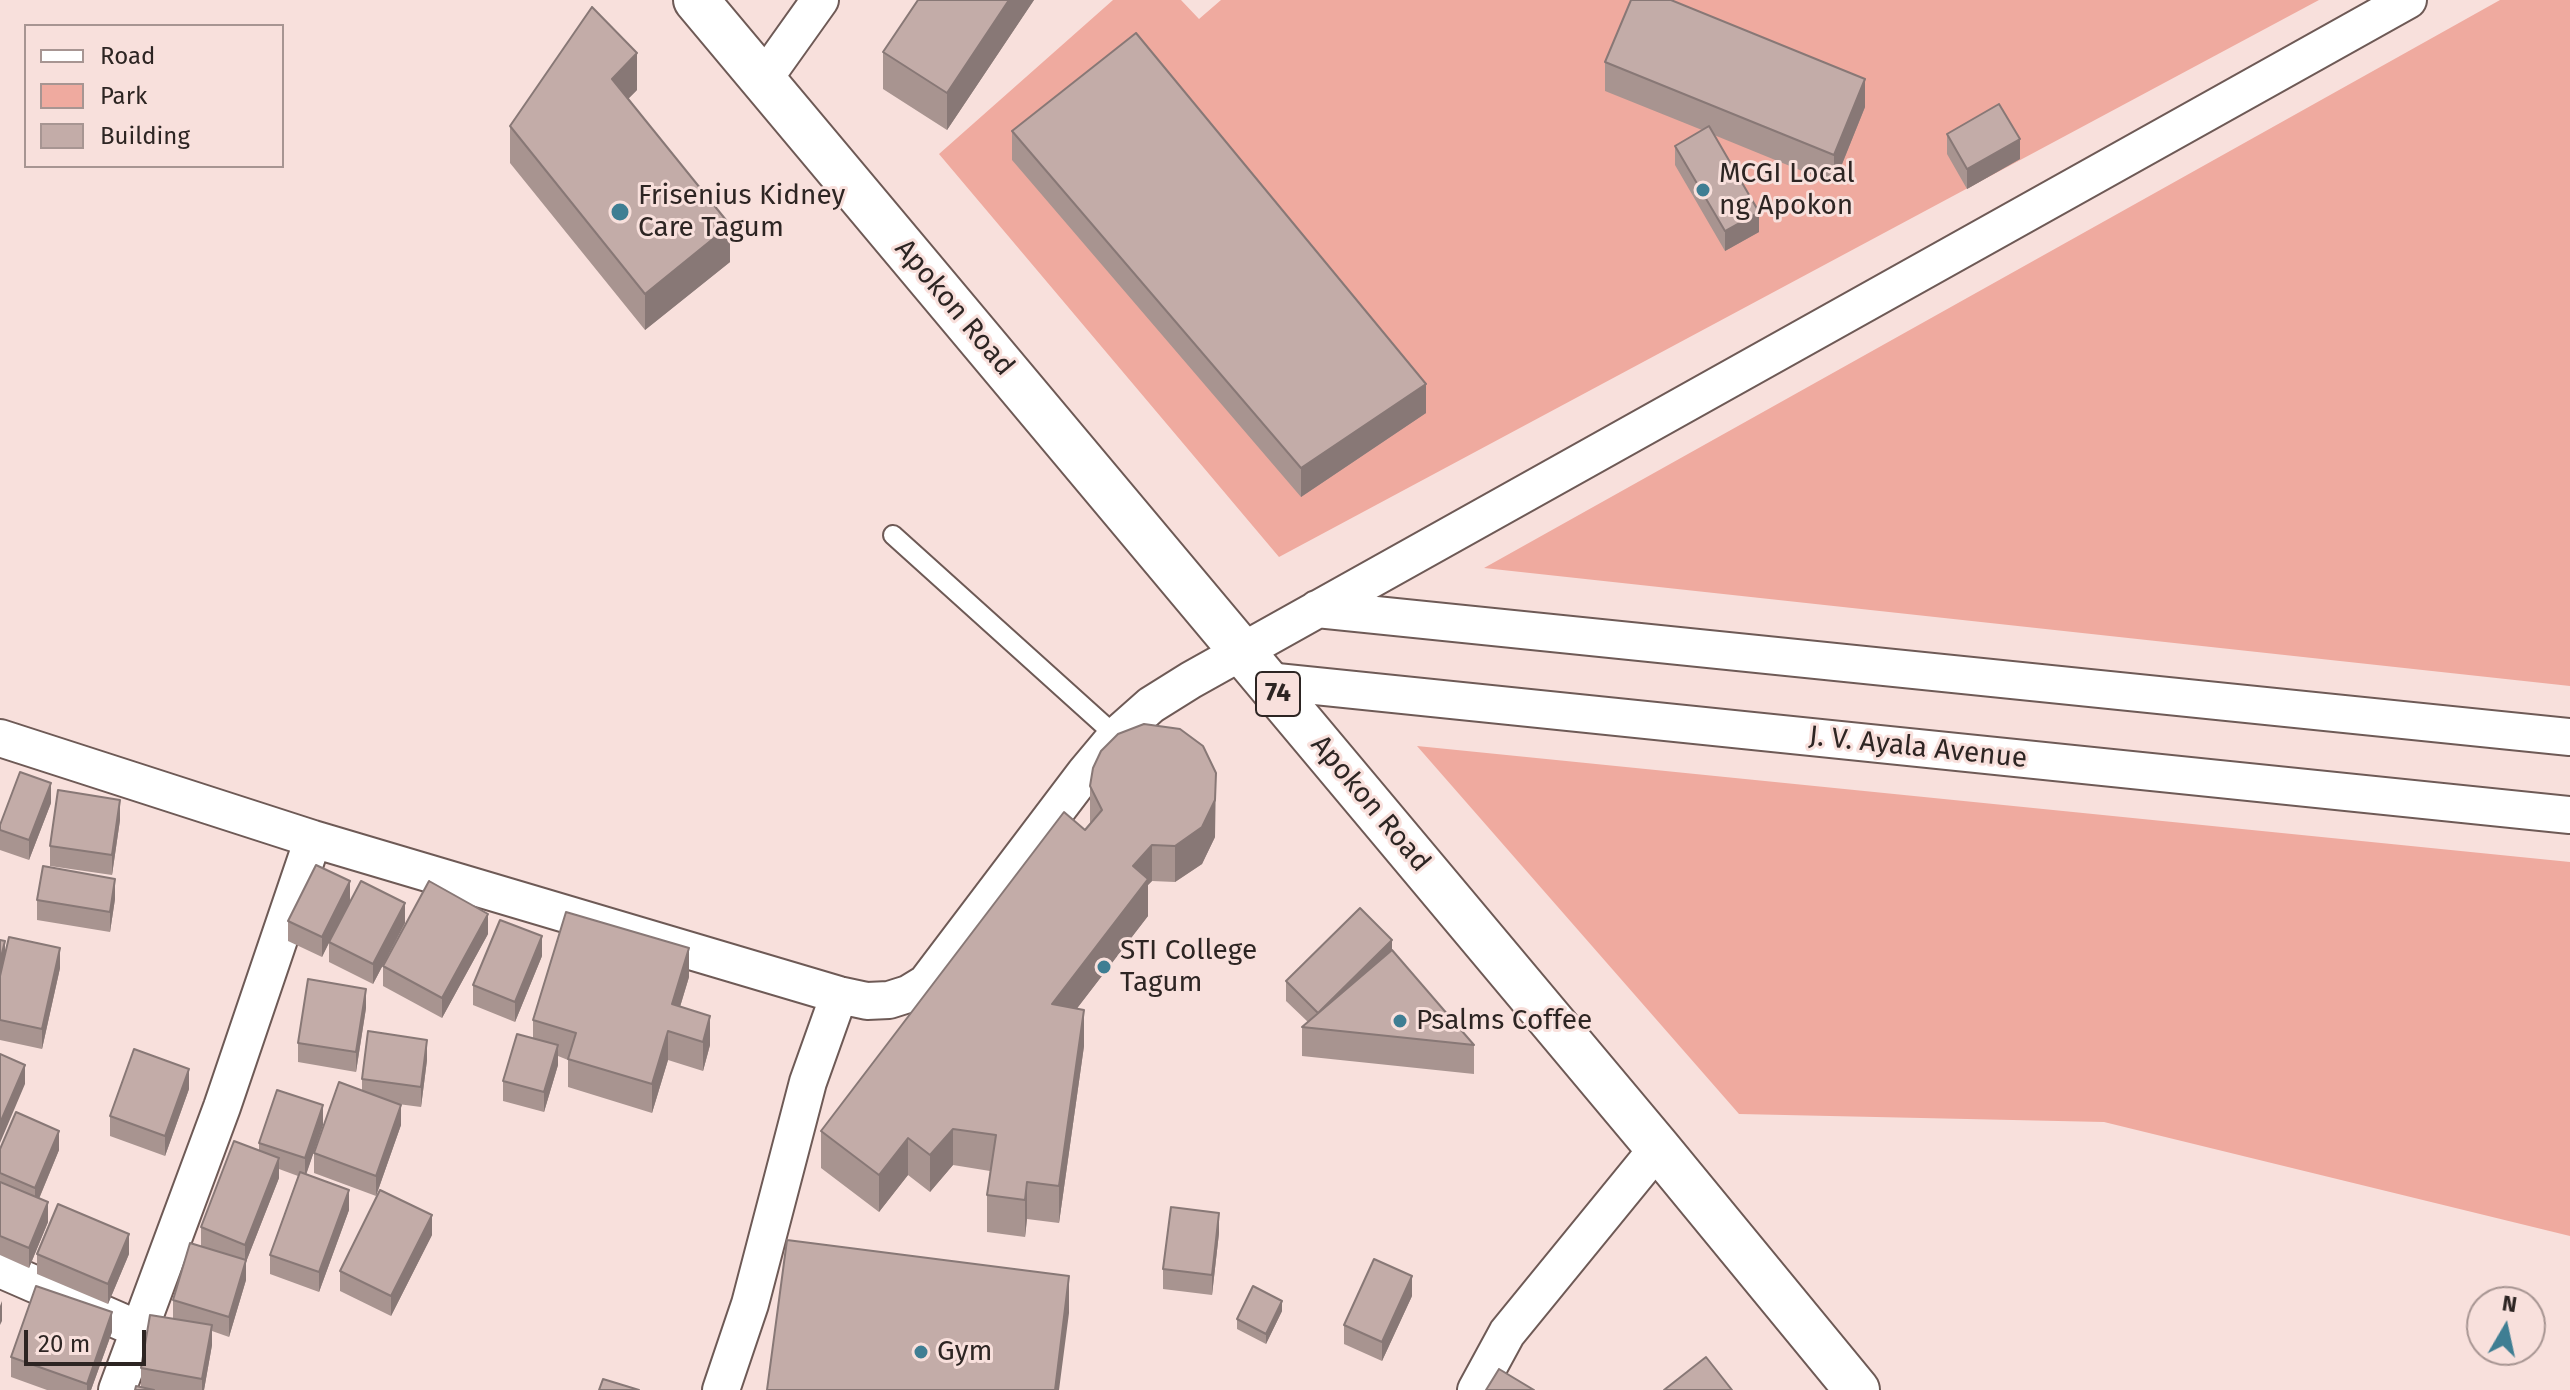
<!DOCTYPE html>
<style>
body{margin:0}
#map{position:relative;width:2570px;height:1390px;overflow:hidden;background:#f8e0dc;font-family:"Fira Sans",sans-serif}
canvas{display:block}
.legend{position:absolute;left:24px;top:24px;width:260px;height:144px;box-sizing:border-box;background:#f8e0dc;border:2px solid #a79592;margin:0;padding:10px 14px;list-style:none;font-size:24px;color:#2d2523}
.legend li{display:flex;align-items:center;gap:16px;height:40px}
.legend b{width:40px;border:2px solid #a79592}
.north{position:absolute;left:2466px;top:1286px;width:80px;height:80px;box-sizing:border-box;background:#f8e0dc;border:2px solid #a79592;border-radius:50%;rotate:9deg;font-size:22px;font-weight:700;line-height:32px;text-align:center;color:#2d2523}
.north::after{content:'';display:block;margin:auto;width:28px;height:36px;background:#3f7e93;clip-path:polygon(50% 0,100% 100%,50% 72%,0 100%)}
.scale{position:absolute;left:24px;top:1330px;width:122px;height:36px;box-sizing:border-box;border:4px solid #2d2523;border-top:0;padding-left:10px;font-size:24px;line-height:28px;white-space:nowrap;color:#2d2523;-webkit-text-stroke:6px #f8e0dc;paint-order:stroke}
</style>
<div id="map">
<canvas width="2570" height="1390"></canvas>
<ul class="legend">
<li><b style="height:10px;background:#fff"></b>Road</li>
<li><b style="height:22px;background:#efaa9f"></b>Park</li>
<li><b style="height:22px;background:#c3aca8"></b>Building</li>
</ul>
<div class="north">N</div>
<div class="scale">20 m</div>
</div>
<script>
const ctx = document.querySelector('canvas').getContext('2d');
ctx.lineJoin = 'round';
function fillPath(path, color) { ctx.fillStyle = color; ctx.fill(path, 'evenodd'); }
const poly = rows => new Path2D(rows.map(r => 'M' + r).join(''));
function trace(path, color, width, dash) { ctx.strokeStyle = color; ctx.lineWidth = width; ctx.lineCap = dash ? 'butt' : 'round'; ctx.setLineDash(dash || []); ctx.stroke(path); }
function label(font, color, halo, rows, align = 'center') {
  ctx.font = font + ' "Fira Sans",sans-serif'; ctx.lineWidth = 6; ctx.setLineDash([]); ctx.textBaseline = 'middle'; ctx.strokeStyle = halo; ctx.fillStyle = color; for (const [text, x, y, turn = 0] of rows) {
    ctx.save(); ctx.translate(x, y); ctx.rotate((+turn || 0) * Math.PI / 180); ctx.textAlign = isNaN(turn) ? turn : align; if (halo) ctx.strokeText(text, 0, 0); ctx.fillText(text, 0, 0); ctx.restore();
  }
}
fillPath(poly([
 [1113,0,1181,0,1199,19,1221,0,2319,0,1279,557,939,154],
 [2500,0,2570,0,2570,686,1484,568],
 [1417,746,2570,862,2570,1236,2104,1122,1739,1114]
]), '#efaa9f');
const service = poly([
 [893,535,1116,736]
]);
const minor = poly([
 [763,80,820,0],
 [1317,609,2570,737],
 [1267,681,2570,815],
 [0,738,313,839,839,995,867,1001,889,1000,908,994,926,983,1085,773,1116,736,1151,705,1191,680,2408,0],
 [0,1269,140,1330],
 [117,1390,222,1107,313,839],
 [721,1390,750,1304,808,1082,839,995],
 [1476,1390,1507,1333,1658,1148]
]);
const trunk = poly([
 [696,0,1658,1148,1857,1390]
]);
trace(service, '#6e5a56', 22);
trace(minor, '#6e5a56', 40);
trace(trunk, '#6e5a56', 48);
trace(service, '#fff', 18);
trace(minor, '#fff', 36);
trace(trunk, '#fff', 44);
fillPath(poly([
 [918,0,1034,0,947,130,883,89,883,52],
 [1605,62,1865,107,1834,184,1714,135,1759,232,1725,251,1675,165,1675,146,1702,130,1605,91],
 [637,90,628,99,730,262,645,330,510,163,510,126],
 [1012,131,1426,413,1301,497,1012,160],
 [1947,134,2020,159,1967,189,1947,154],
 [1090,786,1215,837,1202,864,1175,882,1152,881,1148,885,1148,916,1077,1008,1084,1046,1059,1223,1027,1219,1025,1237,987,1232,987,1195,990,1171,953,1165,930,1192,908,1175,879,1212,821,1168,821,1131,1090,823],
 [51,803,29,860,0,850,0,825],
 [120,820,112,875,50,866,50,846],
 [115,899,110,932,37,920,37,900],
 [350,901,332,937,405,923,373,984,329,962,329,942,322,957,288,941,288,921],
 [488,934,442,1018,383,986,383,966],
 [0,940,5,952,60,968,42,1049,0,1040],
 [1392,950,1474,1045,1474,1074,1302,1056,1302,1027,1308,1022,1286,1001,1286,981],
 [542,956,515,1022,473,1005,473,985],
 [689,977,680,1007,710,1045,703,1071,668,1060,652,1113,568,1087,568,1060,558,1056,558,1065,544,1112,503,1101,503,1081,533,1039,533,1020],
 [366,1008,356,1072,298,1062,298,1043],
 [427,1060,421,1107,398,1104,401,1125,376,1196,314,1173,314,1153,362,1091,362,1079],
 [189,1089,165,1156,110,1136,110,1116],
 [323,1125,306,1174,349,1210,319,1292,270,1274,270,1255,298,1176,279,1169,279,1178,246,1262,246,1280,229,1337,212,1331,212,1345,204,1390,135,1390,141,1387,141,1368,173,1319,173,1300,201,1247,201,1227,259,1150,259,1143],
 [0,1149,59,1150,39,1199,48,1222,29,1268,0,1255],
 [1219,1233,1212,1295,1163,1289,1163,1269],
 [432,1235,391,1316,340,1291,340,1271],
 [37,1254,129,1254,108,1304,37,1274],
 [1412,1296,1382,1361,1344,1344,1344,1325],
 [1282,1311,1266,1344,1237,1329,1237,1319],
 [112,1332,91,1390,47,1390,11,1377,11,1357]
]), '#a89490');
fillPath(poly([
 [1009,0,1034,0,947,130,947,93],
 [637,53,637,90,612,115,612,79],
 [1865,79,1865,107,1834,184,1834,155],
 [2020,139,2020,159,1967,189,1967,169],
 [1759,212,1759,232,1725,251,1725,231],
 [730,225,730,262,645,330,645,294],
 [1426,384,1426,413,1301,497,1301,468],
 [1216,773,1215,837,1202,864,1175,882,1175,846],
 [51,783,51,803,29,860,29,840],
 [120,800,120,820,112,875,112,855],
 [1152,845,1152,881,1148,885,1148,916,1052,1041,1052,1004,1133,866],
 [115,879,115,899,110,932,110,912],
 [350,881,350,901,322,957,322,937],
 [405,903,405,923,373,984,373,964],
 [488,914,488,934,442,1018,442,998],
 [542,936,542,956,515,1022,515,1002],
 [1392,940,1392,960,1319,1013],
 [5,941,5,961,0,981,0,961],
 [60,948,60,968,42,1049,42,1029],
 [689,948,689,977,672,1033,672,1004],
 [366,989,366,1008,356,1072,356,1052],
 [1084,1010,1084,1046,1059,1223,1059,1186],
 [710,1016,710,1045,703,1071,703,1042],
 [668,1031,668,1060,652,1113,652,1084],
 [427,1040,427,1060,421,1107,421,1087],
 [558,1045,558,1065,544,1112,544,1092],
 [25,1065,25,1084,0,1143,0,1123],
 [189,1069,189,1089,165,1156,165,1136],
 [323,1105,323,1125,305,1178,305,1158],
 [401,1105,401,1125,376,1196,376,1176],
 [953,1129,953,1165,930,1192,930,1155],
 [59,1131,59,1150,35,1208,35,1188],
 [908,1138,908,1175,879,1212,879,1175],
 [279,1158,279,1178,246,1262,246,1280,229,1337,229,1317,245,1263,245,1245],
 [1027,1182,1027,1219,1025,1237,1025,1200],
 [349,1190,349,1210,319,1292,319,1272],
 [48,1202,48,1222,29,1268,29,1248],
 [1219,1213,1219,1233,1212,1295,1212,1275],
 [432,1215,432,1235,391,1316,391,1296],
 [129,1234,129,1254,108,1304,108,1284],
 [1069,1276,1069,1313,1059,1390,1055,1390],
 [1412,1276,1412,1296,1382,1361,1382,1342],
 [2,1301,2,1321,0,1325,0,1306],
 [1282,1301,1282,1311,1266,1344,1266,1334],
 [112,1312,112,1332,91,1390,87,1390,87,1384],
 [212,1325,212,1345,204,1390,202,1390,202,1379]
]), '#887876');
const building = poly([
 [918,0,1009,0,947,93,883,52,918,0],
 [1631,0,1671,0,1865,79,1834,155,1605,62,1631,0],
 [592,7,637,53,612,79,730,225,645,294,510,126,592,7],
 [1136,33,1426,384,1301,468,1012,131,1136,33],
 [1999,104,2020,139,1967,169,1947,134,1999,104],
 [1709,126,1759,212,1725,231,1675,146,1709,126],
 [1144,724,1180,729,1203,746,1216,773,1215,800,1202,827,1175,846,1152,845,1133,866,1148,879,1052,1004,1084,1010,1059,1186,1027,1182,1025,1200,987,1195,996,1135,953,1129,930,1155,908,1138,879,1175,821,1131,1064,812,1085,830,1102,810,1090,786,1093,768,1101,751,1118,734,1144,724],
 [20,772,51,783,29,840,0,830,0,825,20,772],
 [58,790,120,800,112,855,50,846,58,790],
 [316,865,350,881,322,937,288,921,316,865],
 [43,866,115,879,110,912,37,900,43,866],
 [361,881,405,903,373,964,329,942,361,881],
 [429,881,488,914,442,998,383,966,429,881],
 [1360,908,1392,940,1318,1013,1286,981,1360,908],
 [566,912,689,948,672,1004,710,1016,703,1042,668,1031,652,1084,568,1059,576,1033,533,1020,566,912],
 [500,920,542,936,515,1002,473,985,500,920],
 [9,937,60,948,42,1029,0,1020,0,976,9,937],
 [0,940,5,941,0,961,0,940],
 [1392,950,1474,1045,1302,1027,1392,950],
 [308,979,366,989,356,1052,298,1043,308,979],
 [368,1031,427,1040,421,1087,362,1079,368,1031],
 [517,1034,558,1045,544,1092,503,1081,517,1034],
 [134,1049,189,1069,165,1136,110,1116,134,1049],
 [0,1054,25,1065,0,1123,0,1054],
 [339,1082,401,1105,376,1176,314,1153,339,1082],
 [277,1090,323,1105,305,1158,259,1143,277,1090],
 [16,1112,59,1131,35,1188,0,1173,0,1149,16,1112],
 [234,1141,279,1158,245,1245,201,1227,234,1141],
 [300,1172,349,1190,319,1272,270,1255,300,1172],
 [0,1182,48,1202,29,1248,0,1236,0,1182],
 [380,1190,432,1215,391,1296,340,1271,380,1190],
 [58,1204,129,1234,108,1284,37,1254,58,1204],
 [1171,1207,1219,1213,1212,1275,1163,1269,1171,1207],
 [787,1240,1069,1276,1055,1390,767,1390,787,1240],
 [190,1243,246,1260,229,1317,173,1300,190,1243],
 [1374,1259,1412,1276,1382,1342,1344,1325,1374,1259],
 [36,1286,112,1312,87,1384,11,1357,36,1286],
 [1253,1286,1282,1301,1266,1334,1237,1319,1253,1286],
 [150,1315,212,1325,202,1379,141,1368,150,1315],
 [1706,1357,1732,1390,1664,1390,1706,1357],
 [1499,1369,1534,1390,1486,1390,1499,1369],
 [603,1379,639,1390,599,1390,603,1379],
 [136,1386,154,1390,135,1390,136,1386]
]);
fillPath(building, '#c3aca8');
trace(building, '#887876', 2);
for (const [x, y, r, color] of [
 [1703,190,8,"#3f7e93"],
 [620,212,10,"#3f7e93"],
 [1104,967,8,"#3f7e93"],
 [1400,1021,8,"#3f7e93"],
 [921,1352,8,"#3f7e93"]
]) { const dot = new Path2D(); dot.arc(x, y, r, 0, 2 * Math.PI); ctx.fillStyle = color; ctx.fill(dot); trace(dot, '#f8e0dc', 3); }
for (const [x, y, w] of [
 [1278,694,44]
]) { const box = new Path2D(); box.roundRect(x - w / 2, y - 22, w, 44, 6); ctx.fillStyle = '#f8e0dc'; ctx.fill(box); trace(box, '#2d2523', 2); }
label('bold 26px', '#2d2523', null, [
 ["74",1278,694]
]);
label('28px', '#2d2523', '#f8e0dc', [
 ["MCGI Local",1719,174],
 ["ng Apokon",1719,206],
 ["Frisenius Kidney",638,196],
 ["Care Tagum",638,228],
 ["STI College",1120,951],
 ["Tagum",1120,983],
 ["Psalms Coffee",1416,1021],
 ["Gym",937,1352]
], 'left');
label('28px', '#2d2523', '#f8e0dc', [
 ["Apokon Road",954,308,50],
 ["J. V. Ayala Avenue",1918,748,6],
 ["Apokon Road",1370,804,50]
]);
</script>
